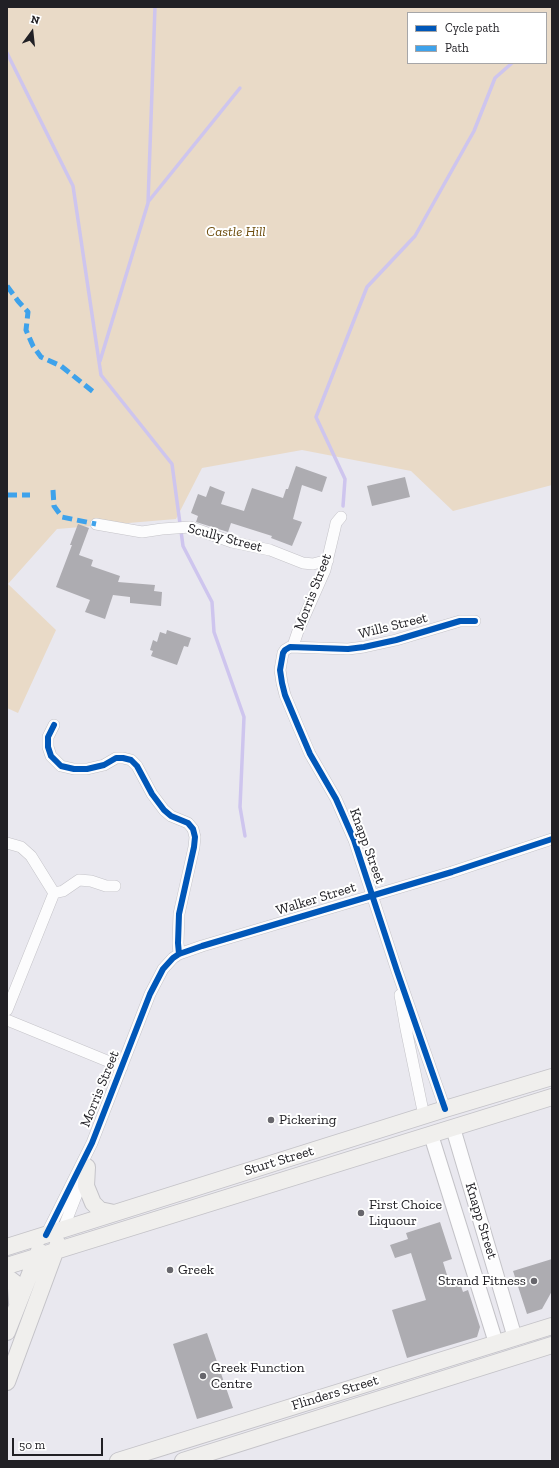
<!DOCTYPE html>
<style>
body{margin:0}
#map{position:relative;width:559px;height:1468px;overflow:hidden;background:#e9e8ef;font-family:"Zilla Slab",serif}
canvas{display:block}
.frame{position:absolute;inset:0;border:8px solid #212025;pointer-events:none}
.legend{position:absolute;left:407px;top:12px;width:140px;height:52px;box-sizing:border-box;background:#fff;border:1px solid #a6a6a8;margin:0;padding:5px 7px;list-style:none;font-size:12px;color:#212025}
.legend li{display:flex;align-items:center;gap:8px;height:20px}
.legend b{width:20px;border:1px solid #a6a6a8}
.north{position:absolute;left:12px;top:12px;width:40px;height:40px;-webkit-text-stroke:3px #fff;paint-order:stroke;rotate:15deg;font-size:11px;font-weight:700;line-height:16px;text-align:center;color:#212025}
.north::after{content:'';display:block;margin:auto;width:14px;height:18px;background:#212025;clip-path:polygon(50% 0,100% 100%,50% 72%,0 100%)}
.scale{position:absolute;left:12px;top:1438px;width:91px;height:18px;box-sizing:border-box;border:2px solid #212025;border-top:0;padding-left:5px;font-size:12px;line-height:14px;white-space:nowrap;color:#212025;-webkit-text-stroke:3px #fff;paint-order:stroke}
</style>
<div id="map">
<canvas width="559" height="1468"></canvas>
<div class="frame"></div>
<ul class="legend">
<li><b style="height:5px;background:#0057b8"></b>Cycle path</li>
<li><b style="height:5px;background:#3ea2eb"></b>Path</li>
</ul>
<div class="north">N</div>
<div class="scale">50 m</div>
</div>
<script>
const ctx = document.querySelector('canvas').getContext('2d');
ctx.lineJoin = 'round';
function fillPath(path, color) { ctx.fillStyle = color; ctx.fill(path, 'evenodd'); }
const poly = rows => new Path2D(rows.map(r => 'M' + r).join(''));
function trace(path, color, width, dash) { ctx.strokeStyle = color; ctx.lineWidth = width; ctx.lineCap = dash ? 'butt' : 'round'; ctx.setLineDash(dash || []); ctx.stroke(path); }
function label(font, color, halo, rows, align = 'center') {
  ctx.font = font + ' "Zilla Slab",serif'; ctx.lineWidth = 4; ctx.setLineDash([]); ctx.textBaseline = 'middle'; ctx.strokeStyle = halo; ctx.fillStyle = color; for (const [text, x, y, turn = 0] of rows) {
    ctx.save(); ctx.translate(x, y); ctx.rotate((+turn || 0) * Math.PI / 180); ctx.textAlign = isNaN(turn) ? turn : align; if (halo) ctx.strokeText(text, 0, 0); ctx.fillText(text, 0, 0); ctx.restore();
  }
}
fillPath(poly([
 [7,7,552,7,552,485,453,511,411,471,302,450,202,468,176,519,57,529,8,584,56,630,18,713,7,708],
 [408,13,546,13,546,63,408,63]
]), '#e9dac7');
trace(poly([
 [7,53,73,186,101,375,172,464,183,546,212,602,214,632,244,717,240,807,245,836],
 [148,202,240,88],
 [100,361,148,203,155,7],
 [343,506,345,479,316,417,367,287,415,236,474,131,495,78,512,63]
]), '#cec5ee', 3.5);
fillPath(poly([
 [296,466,327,477,322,492,302,485,293,519,302,522,292,546,271,538,272,536,231,523,228,532,196,522,198,516,191,513,198,494,206,497,210,486,225,492,221,504,244,511,252,488,283,498,286,489,288,489],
 [405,477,410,497,372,506,367,486],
 [78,524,89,528,79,555,93,560,91,566,120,576,118,582,155,585,154,591,162,592,161,606,130,603,130,597,113,595,105,619,85,612,90,600,56,587,72,545,70,545],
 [167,630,191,638,188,647,184,646,177,665,151,656,153,651,150,650,153,640,157,642,160,632,166,634],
 [440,1222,452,1259,443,1262,447,1275,456,1281,459,1280,463,1292,468,1290,480,1327,477,1337,407,1358,392,1310,426,1300,411,1253,395,1258,390,1245,408,1239,406,1233],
 [552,1259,552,1291,542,1309,527,1314,513,1271],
 [207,1333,233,1408,197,1419,173,1344]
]), '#adacb1');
const minor = poly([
 [96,524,142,532,162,529,190,527,232,542,270,550,303,563,313,564,328,560],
 [293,646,298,631,325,570,335,528,336,523,341,517],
 [54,725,48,737,48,747,51,756,61,766,74,769,87,769,104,765,116,758,123,758,131,760,137,766,152,794,164,810,171,816,188,823,193,829,195,837,194,847,179,914,178,943,179,954],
 [7,843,21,847,31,856,54,893],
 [54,893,63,891,79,880,91,881,106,886,115,886],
 [400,995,406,1029,424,1116],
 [7,1010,54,893],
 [7,1020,122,1067],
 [445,1109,397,971,354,840,336,799,310,754,298,726,285,695,282,683,280,670,283,653,285,650,290,647,348,649,364,647,396,640,460,621,475,621],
 [63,1229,84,1176],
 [46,1235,92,1143,150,994,163,969,173,958,179,954,202,946,452,872,552,839]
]);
const tertiary = poly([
 [453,1128,515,1338],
 [431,1135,496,1343]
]);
const secondary = poly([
 [87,1167,86,1186,93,1203,100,1210,114,1213],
 [7,1247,445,1109,552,1077],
 [7,1266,552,1097],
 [7,1277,15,1283,16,1288,17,1303],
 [7,1332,39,1251],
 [7,1382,58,1244],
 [118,1461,552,1326],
 [183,1461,552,1345]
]);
trace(minor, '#c4c3c8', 12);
trace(tertiary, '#c4c3c8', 16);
trace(secondary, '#c4c3c8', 18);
trace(minor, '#fcfcfd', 11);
trace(tertiary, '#fcfcfd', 14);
trace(secondary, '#f0efed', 16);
trace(poly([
 [7,286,18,301,28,312,26,330,33,346,41,357,61,366,96,394],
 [53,490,54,506,62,517,96,524],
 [7,495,30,495]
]), '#3ea2eb', 5, [10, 5]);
trace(poly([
 [54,725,48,737,48,747,51,756,61,766,74,769,87,769,104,765,116,758,123,758,131,760,137,766,152,794,164,810,171,816,188,823,193,829,195,837,194,847,179,914,178,943,179,954],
 [445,1109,397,971,354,840,336,799,310,754,298,726,285,695,282,683,280,670,283,653,285,650,290,647,348,649,364,647,396,640,460,621,475,621],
 [46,1235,92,1143,150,994,163,969,173,958,179,954,202,946,452,872,552,839]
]), '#0057b8', 6);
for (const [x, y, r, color] of [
 [271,1120,4,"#67666c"],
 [361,1213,4,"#67666c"],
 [170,1270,4,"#67666c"],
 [534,1281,4,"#67666c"],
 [203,1376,4,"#67666c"]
]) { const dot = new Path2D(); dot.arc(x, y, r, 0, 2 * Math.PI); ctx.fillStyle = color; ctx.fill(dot); trace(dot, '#fff', 1.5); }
label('italic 14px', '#6d4d0d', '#fff', [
 ["Castle Hill",236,232]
]);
label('14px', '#212025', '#fff', [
 ["Scully Street",225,538,15],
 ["Morris Street",313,592,-69],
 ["Wills Street",393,626,-14],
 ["Knapp Street",367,846,70],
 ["Walker Street",316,899,-17],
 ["Morris Street",100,1089,-68],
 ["Sturt Street",279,1161,-17],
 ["Knapp Street",481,1221,73],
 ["Flinders Street",335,1393,-17]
]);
label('14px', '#212025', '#fff', [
 ["Pickering",279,1120],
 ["First Choice",369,1205],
 ["Liquour",369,1221],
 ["Greek",178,1270],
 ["Strand Fitness",526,1281,"right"],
 ["Greek Function",211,1368],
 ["Centre",211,1384]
], 'left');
</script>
